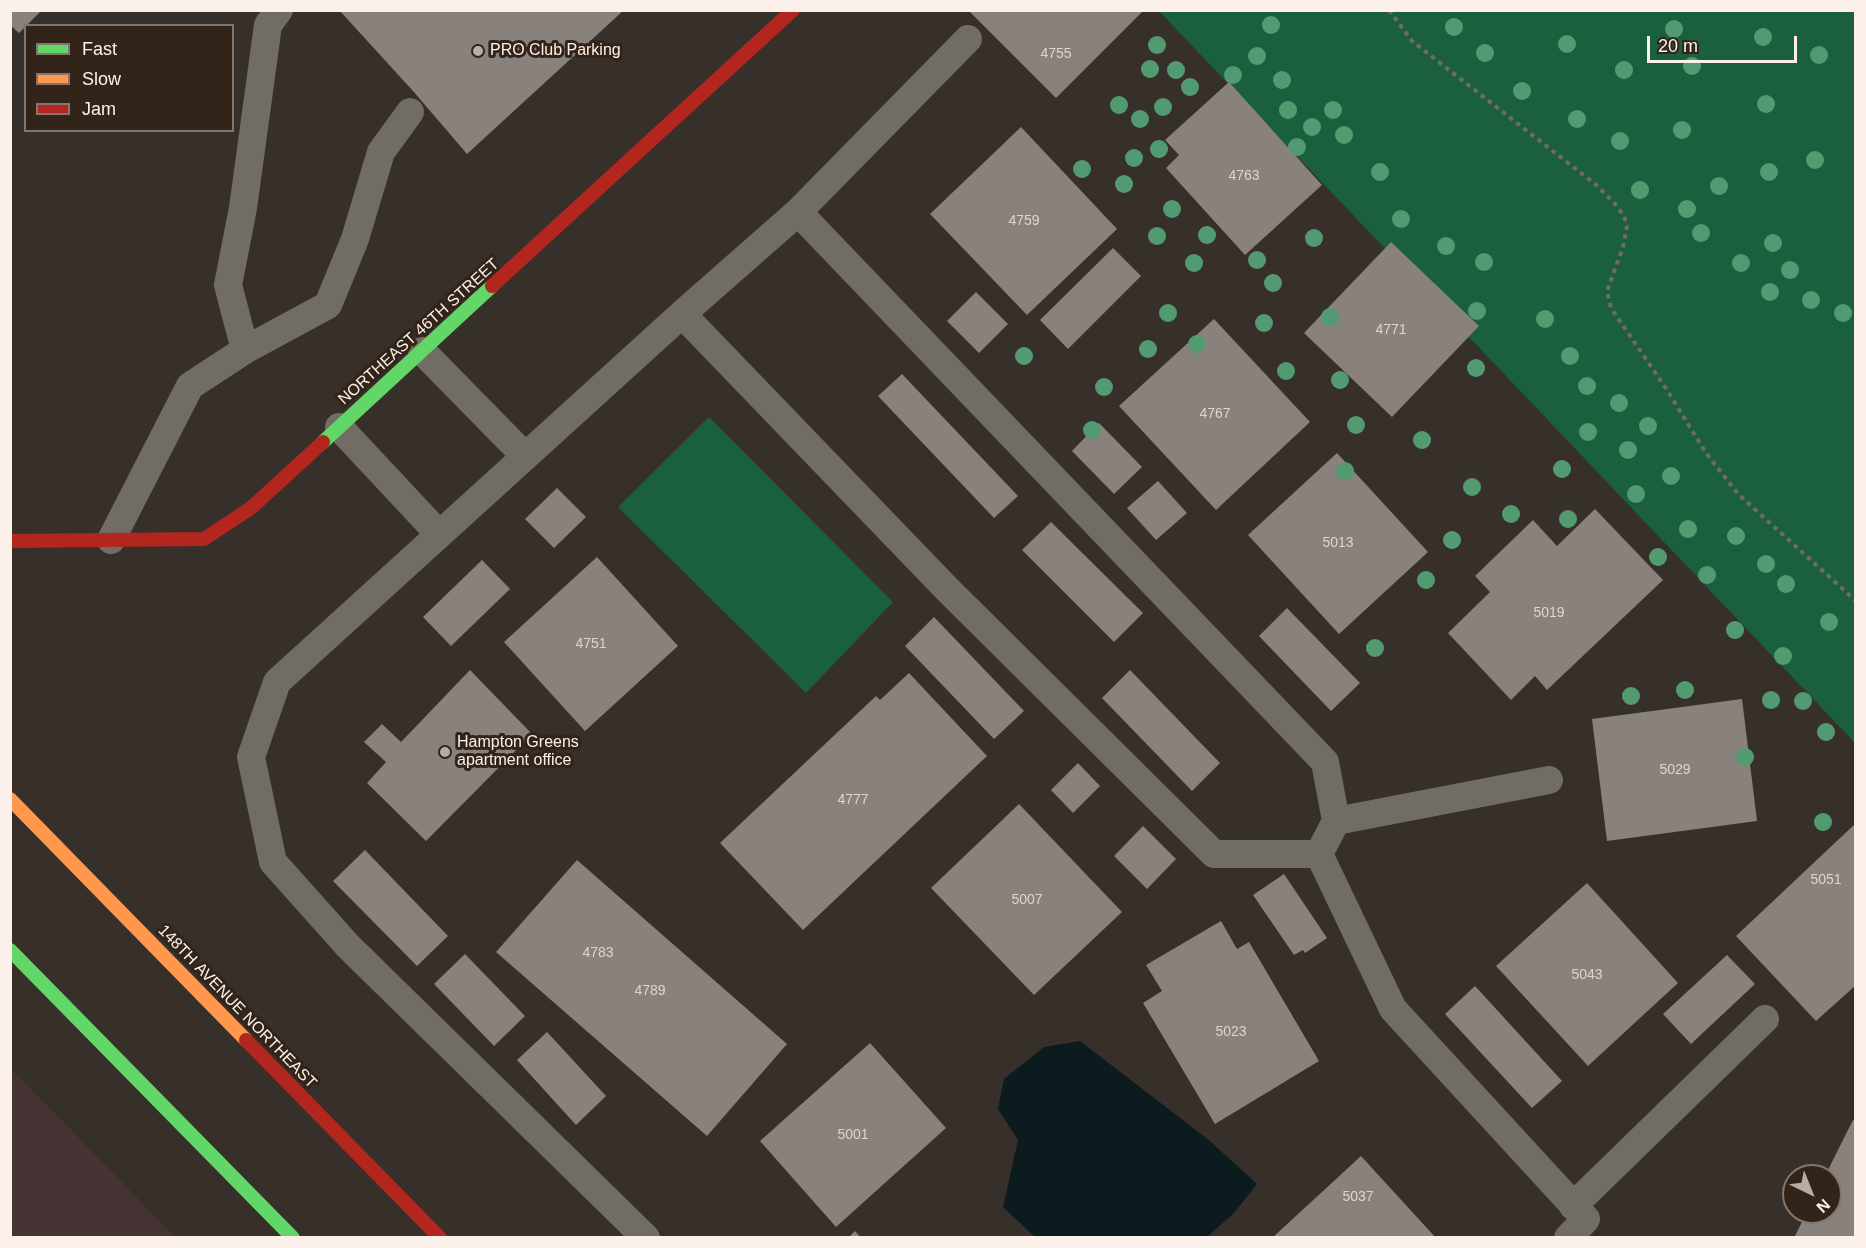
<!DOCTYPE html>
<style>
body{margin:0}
#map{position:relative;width:1866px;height:1248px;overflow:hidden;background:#372f29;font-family:Arial,sans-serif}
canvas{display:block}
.frame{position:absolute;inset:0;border:12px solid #fbf1ea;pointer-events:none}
.legend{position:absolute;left:24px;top:24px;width:210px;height:108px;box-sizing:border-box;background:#332419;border:2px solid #83766d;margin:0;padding:8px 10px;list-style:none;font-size:18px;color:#fbf1ea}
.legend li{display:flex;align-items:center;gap:12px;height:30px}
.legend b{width:30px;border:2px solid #83766d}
.north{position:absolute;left:1782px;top:1164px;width:60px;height:60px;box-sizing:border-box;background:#332419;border:2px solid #83766d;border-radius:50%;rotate:137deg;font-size:16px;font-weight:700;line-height:24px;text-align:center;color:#fbf1ea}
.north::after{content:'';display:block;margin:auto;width:21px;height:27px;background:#b6ada6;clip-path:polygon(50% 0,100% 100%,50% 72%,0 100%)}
.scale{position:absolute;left:1647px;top:36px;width:150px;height:27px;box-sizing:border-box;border:3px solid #fbf1ea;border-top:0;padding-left:8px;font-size:18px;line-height:21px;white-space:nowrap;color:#fbf1ea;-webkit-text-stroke:4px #332419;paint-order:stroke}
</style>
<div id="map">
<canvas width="1866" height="1248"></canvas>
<div class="frame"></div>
<ul class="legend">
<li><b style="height:8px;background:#63d668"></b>Fast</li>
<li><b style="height:8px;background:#ff974d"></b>Slow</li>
<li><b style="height:8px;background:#b3261e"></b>Jam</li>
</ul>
<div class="north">N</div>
<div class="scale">20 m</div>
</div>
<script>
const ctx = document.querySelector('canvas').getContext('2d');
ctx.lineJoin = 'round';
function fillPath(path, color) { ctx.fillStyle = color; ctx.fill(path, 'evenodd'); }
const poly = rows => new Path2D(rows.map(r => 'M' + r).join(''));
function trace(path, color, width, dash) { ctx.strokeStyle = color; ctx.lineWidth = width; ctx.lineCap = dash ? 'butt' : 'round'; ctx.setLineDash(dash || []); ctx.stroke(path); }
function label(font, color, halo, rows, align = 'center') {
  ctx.font = font + ' Arial,sans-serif'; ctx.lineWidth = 6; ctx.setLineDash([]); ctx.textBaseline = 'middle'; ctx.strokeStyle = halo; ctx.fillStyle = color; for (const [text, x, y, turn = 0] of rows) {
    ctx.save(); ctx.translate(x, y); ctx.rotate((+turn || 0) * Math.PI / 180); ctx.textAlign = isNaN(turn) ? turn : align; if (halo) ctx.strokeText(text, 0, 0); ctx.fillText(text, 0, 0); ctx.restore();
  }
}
fillPath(poly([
 [10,1069,11,1069,176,1237,11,1237]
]), '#453233');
fillPath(poly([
 [1159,11,1855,11,1855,743],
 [709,417,893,602,806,693,618,507]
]), '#1a603f');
fillPath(poly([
 [1080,1041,1210,1141,1257,1184,1234,1213,1207,1237,1035,1237,1003,1207,1018,1140,998,1109,1004,1079,1044,1047]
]), '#0b1b1e');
fillPath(poly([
 [10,10,42,10,19,33,10,25],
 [339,10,624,10,467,154,413,91],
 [968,10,1144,10,1056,98],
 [1229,82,1322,185,1245,255,1166,168,1179,155,1165,140],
 [1021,127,1117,229,1027,315,930,214],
 [1391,242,1479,326,1392,417,1304,333],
 [1113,248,1141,276,1068,349,1040,320],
 [976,292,1008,324,979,353,947,321],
 [1214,319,1310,422,1216,510,1119,406],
 [902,374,1018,496,994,518,878,396],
 [1099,423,1142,467,1114,494,1072,451],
 [1337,453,1428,552,1339,634,1248,535],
 [1158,481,1187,513,1156,540,1127,508],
 [557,488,586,517,554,548,525,519],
 [1595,509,1663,580,1547,690,1535,676,1511,700,1448,633,1490,592,1475,576,1533,520,1557,546],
 [1051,522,1143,613,1114,642,1022,550],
 [597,557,678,646,585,731,504,642],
 [482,560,510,589,451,646,423,617],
 [1287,608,1360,683,1331,711,1259,636],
 [934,617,1024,711,994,739,905,646],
 [470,670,532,734,426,841,367,783,386,762,364,742,382,724,401,742],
 [1130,670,1220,763,1192,791,1102,698],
 [909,673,987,756,803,930,720,843,876,696,880,700],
 [1742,699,1757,821,1607,841,1592,719],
 [1078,763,1100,786,1073,813,1051,790],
 [1019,804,1122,912,1034,995,931,888],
 [1856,823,1856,985,1816,1021,1736,936],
 [1143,826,1176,859,1147,889,1114,856],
 [365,850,448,936,417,966,333,881],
 [577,860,787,1044,707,1136,496,952],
 [1284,874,1327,938,1305,953,1303,950,1294,955,1253,895],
 [1587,883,1678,983,1588,1066,1496,966],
 [1221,921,1237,949,1249,942,1319,1061,1215,1124,1143,1003,1162,991,1146,965],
 [465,954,525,1016,494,1046,434,984],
 [1727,955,1755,984,1691,1044,1663,1014],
 [1475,986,1562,1081,1532,1108,1445,1014],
 [547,1032,606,1096,576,1125,517,1060],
 [870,1043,946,1128,836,1227,760,1141],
 [1853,1120,1856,1121,1856,1238,1794,1238,1807,1212,1830,1212,1830,1176,1825,1176],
 [1361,1156,1436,1238,1272,1238],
 [855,1231,861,1238,848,1238]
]), '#89827c');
trace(poly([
 [1389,10,1412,41,1595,184,1615,204,1624,216,1627,226,1623,247,1607,291,1611,308,1667,390,1706,453,1738,494,1856,601]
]), '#716a65', 4, [4.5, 4.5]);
trace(poly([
 [798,212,968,39],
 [682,314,798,212,1325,762,1336,821,1319,854],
 [245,350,328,305,355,239,381,152,410,112],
 [422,351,525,456],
 [339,427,439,534],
 [111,540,190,386,245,350,228,285,243,208,268,25,279,10],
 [1336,821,1549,780],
 [1573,1206,1765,1019],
 [646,1238,348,946,273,862,251,757,277,682,682,314,947,589,1214,854,1319,854,1393,1009,1586,1219,1568,1238]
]), '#726c67', 28);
trace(poly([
 [323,442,492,286],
 [10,950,293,1238]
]), '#63d668', 14);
trace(poly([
 [10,799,246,1040]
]), '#ff974d', 14);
trace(poly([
 [492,286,793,10],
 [10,541,204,539,251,508,323,442],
 [246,1040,440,1238]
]), '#b3261e', 14);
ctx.fillStyle = '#529b72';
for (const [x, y] of [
 [1271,25],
 [1454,27],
 [1674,29],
 [1763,37],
 [1567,44],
 [1157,45],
 [1485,53],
 [1819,55],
 [1257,56],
 [1692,66],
 [1150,69],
 [1176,70],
 [1624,70],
 [1233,75],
 [1282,80],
 [1190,87],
 [1522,91],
 [1766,104],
 [1119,105],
 [1163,107],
 [1288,110],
 [1333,110],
 [1140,119],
 [1577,119],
 [1312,127],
 [1682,130],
 [1344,135],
 [1620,141],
 [1297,147],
 [1159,149],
 [1134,158],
 [1815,160],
 [1082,169],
 [1380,172],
 [1769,172],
 [1124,184],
 [1719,186],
 [1640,190],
 [1172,209],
 [1687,209],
 [1401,219],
 [1701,233],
 [1207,235],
 [1157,236],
 [1314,238],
 [1773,243],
 [1446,246],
 [1257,260],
 [1484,262],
 [1194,263],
 [1741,263],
 [1790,270],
 [1273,283],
 [1770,292],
 [1811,300],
 [1477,311],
 [1168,313],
 [1843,313],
 [1330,317],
 [1545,319],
 [1264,323],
 [1197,344],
 [1148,349],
 [1024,356],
 [1570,356],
 [1476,368],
 [1286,371],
 [1340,380],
 [1587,386],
 [1104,387],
 [1619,403],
 [1356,425],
 [1648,426],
 [1092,430],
 [1588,432],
 [1422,440],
 [1628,450],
 [1562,469],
 [1345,471],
 [1671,476],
 [1472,487],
 [1636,494],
 [1511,514],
 [1568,519],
 [1688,529],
 [1736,536],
 [1452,540],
 [1658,557],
 [1766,564],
 [1707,575],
 [1426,580],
 [1786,584],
 [1829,622],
 [1735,630],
 [1375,648],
 [1783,656],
 [1685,690],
 [1631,696],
 [1771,700],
 [1803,701],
 [1826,732],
 [1745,757],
 [1823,822]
]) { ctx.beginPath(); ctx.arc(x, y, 9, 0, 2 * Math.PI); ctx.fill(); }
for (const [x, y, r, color] of [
 [478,51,6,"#b6ada6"],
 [445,752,6,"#b6ada6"]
]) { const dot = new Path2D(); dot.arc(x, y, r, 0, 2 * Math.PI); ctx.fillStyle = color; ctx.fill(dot); trace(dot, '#332419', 2); }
label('14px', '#ded5ce', null, [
 ["4755",1056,54],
 ["4763",1244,176],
 ["4759",1024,221],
 ["4771",1391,330],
 ["4767",1215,414],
 ["5013",1338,543],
 ["5019",1549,613],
 ["4751",591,644],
 ["5029",1675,770],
 ["4777",853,800],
 ["5051",1826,880],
 ["5007",1027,900],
 ["4783",598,953],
 ["5043",1587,975],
 ["4789",650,991],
 ["5023",1231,1032],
 ["5001",853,1135],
 ["5037",1358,1197]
]);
label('16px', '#fbf1ea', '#332419', [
 ["PRO Club Parking",490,51],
 ["Hampton Greens",457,743],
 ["apartment office",457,761]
], 'left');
label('16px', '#fbf1ea', '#332419', [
 ["NORTHEAST 46TH STREET",419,332,-42],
 ["148TH AVENUE NORTHEAST",237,1007,46]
]);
</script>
